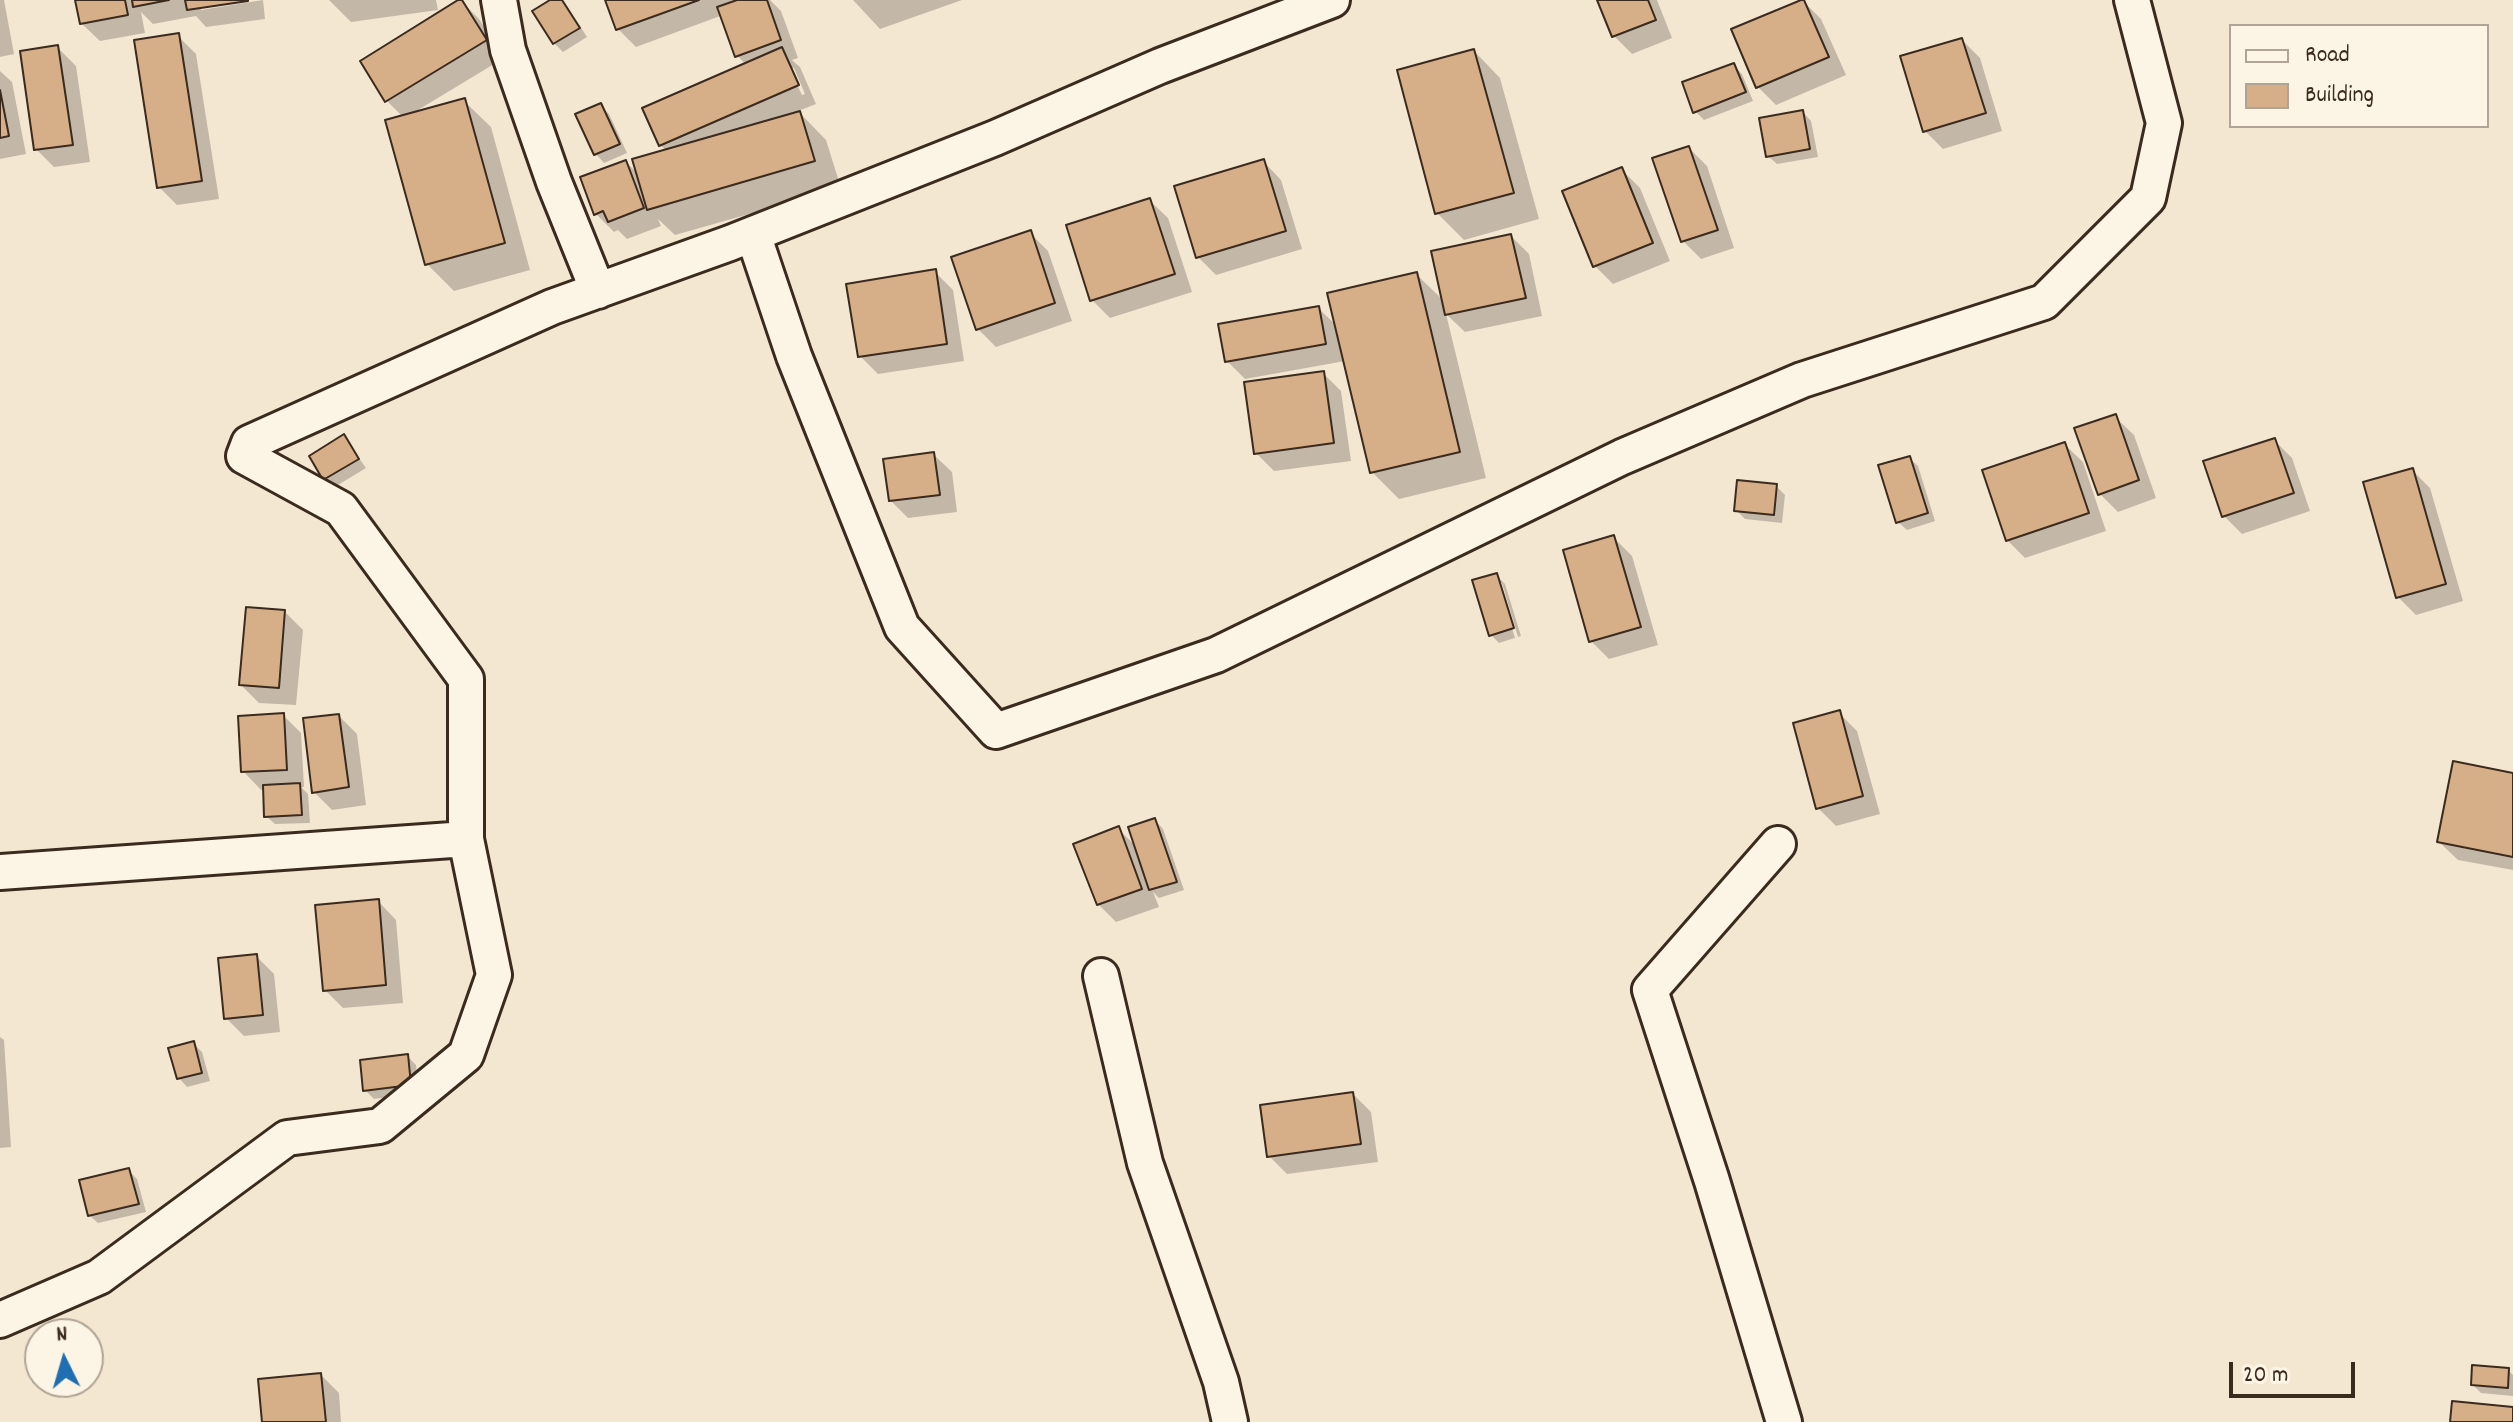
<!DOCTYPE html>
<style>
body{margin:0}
#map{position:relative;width:2513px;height:1422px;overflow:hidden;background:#f4e7d2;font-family:Dekko,sans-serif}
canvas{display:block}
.legend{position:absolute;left:2229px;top:24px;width:260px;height:104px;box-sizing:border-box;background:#fcf5e5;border:2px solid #afa495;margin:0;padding:10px 14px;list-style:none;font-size:24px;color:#3b2a1e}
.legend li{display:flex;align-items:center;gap:16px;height:40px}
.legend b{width:40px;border:2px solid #afa495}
.north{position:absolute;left:24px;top:1318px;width:80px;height:80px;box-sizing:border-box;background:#fcf5e5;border:2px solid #afa495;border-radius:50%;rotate:355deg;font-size:22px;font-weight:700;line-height:32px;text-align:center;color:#3b2a1e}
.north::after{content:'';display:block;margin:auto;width:28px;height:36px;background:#1f6fb2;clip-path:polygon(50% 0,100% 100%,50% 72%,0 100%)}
.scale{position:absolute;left:2229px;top:1362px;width:126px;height:36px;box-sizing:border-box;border:4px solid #3b2a1e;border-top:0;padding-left:10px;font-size:24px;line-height:28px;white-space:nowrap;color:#3b2a1e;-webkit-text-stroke:6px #fcf5e5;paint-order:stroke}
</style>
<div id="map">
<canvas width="2513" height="1422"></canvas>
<ul class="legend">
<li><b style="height:10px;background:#fcf5e5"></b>Road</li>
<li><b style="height:22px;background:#d6af88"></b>Building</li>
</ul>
<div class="north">N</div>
<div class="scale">20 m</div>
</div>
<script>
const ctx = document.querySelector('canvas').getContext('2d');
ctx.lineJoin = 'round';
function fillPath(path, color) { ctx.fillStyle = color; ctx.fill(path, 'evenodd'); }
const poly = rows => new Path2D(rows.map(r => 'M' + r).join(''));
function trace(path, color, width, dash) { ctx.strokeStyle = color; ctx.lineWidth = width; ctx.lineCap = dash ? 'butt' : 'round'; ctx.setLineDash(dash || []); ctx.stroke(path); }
fillPath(poly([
 [0,0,4,0,14,54,0,57],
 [77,0,244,0,201,6,201,10,263,0,265,19,206,27,196,16,153,24,141,12,145,33,100,41,81,23],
 [329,0,436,0,438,10,351,22],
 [554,0,562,0,567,6,587,37,563,52,554,43],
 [607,0,770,0,781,11,798,58,792,60,800,67,816,104,798,111,826,140,841,188,675,235,658,219,661,226,627,239,618,230,614,232,596,214,626,162,639,175,667,151,660,145,746,65,737,55,723,15,636,47,618,29],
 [789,68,794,68,805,94,802,95],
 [853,0,962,0,880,29],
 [1599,0,1657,0,1672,38,1632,54,1614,36],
 [461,1,479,19,504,58,413,113,464,101,491,127,530,270,454,291,427,264,403,117,387,101],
 [1803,1,1821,19,1846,75,1776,105,1758,87],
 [178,36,196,54,219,199,177,205,159,187],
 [1962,40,1980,58,2002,131,1943,149,1925,131,1902,58],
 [58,48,76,66,90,162,54,167,36,149],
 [1474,51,1500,78,1539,219,1464,240,1437,213],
 [1733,65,1742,74,1753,101,1704,120,1695,111],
 [0,71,12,82,26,154,0,159],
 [600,105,609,114,627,153,604,163,596,154],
 [1803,112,1811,121,1818,157,1777,164,1768,156],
 [1689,148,1707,166,1734,248,1701,259,1683,241],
 [1263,161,1281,180,1302,249,1216,275,1198,257],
 [1622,170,1640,188,1670,261,1613,284,1595,266,1564,193],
 [1149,200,1168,218,1192,292,1110,318,1092,300],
 [1030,233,1048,251,1072,321,996,347,978,329],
 [1511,236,1529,254,1542,316,1465,332,1446,314,1486,478,1399,499,1372,472,1345,361,1245,379,1227,361,1318,308,1337,326,1416,274,1444,301],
 [935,272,953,290,964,361,878,374,860,356],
 [1323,373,1341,391,1351,461,1274,471,1256,453],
 [2115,417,2134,435,2156,498,2118,512,2100,494],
 [344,437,366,468,333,488,311,457],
 [2274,440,2292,458,2310,511,2242,534,2224,516],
 [2064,444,2083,462,2106,531,2025,558,2007,540],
 [933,454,952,472,957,512,908,518,890,500],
 [1909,458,1918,466,1935,521,1907,530,1898,522],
 [2412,470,2430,488,2463,601,2416,615,2398,597],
 [1776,486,1785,495,1782,523,1745,519,1736,510],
 [1614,538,1632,556,1658,645,1609,659,1591,641],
 [1496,575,1505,584,1521,636,1499,643,1491,635],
 [1498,583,1502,583,1518,637,1515,638],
 [285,612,303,630,296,705,259,703,241,685],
 [1839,713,1857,731,1880,814,1836,826,1818,808],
 [283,715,301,733,304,787,301,787,308,794,310,823,275,824,266,816,265,789,261,790,243,771],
 [339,716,357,734,366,805,332,810,314,792],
 [2513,775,2513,870,2458,860,2439,842],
 [1155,820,1163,829,1184,890,1159,898,1153,892,1159,907,1116,922,1098,904,1118,829,1137,847],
 [378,901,396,920,403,1003,343,1008,325,990],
 [256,956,274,974,280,1032,244,1036,226,1018],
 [0,1037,4,1040,11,1147,0,1148],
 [193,1043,202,1052,210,1081,187,1087,179,1078],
 [407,1056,416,1065,419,1093,374,1099,365,1090],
 [1353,1094,1371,1112,1378,1162,1287,1174,1269,1156],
 [128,1170,137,1179,146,1212,98,1223,89,1215],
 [2508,1370,2513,1375,2513,1396,2481,1393,2473,1385],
 [321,1375,339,1393,341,1422,264,1422]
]), '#0003');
const building = poly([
 [75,0,125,0,128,15,80,24,75,0],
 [132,0,169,0,133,7,132,0],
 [185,0,248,0,248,1,187,10,185,0],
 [458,0,462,0,487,40,385,102,360,61,458,0],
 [550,0,562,0,580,28,553,44,532,11,550,0],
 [605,0,699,0,616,30,605,0],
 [737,0,767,0,781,40,735,57,717,7,737,0],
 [1597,0,1648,0,1656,20,1612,37,1597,0],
 [1801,0,1804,0,1829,57,1756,88,1731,29,1801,0],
 [179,33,202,181,157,188,134,40,179,33],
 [1962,38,1986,113,1923,132,1900,56,1962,38],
 [58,45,73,145,34,150,20,51,58,45],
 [782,47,799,85,659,146,642,108,782,47],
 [1474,49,1514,193,1435,214,1397,70,1474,49],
 [1734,63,1746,92,1693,113,1682,82,1734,63],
 [0,90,9,136,0,138,0,90],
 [465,98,505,243,425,265,385,120,465,98],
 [601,103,620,144,594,155,575,114,601,103],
 [1803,110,1810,149,1766,157,1759,118,1803,110],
 [800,111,815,161,647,210,632,159,800,111],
 [1689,146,1718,230,1681,242,1652,158,1689,146],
 [1264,159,1286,231,1196,258,1174,186,1264,159],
 [626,160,644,208,608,222,603,211,594,215,580,177,626,160],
 [1622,167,1653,243,1593,267,1562,191,1622,167],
 [1150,198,1175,274,1090,301,1066,225,1150,198],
 [1031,230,1055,303,976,330,951,257,1031,230],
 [1511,234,1526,298,1445,315,1431,251,1511,234],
 [936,269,947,344,858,357,846,284,936,269],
 [1417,272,1460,452,1370,473,1327,293,1417,272],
 [1319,306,1326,344,1225,362,1218,324,1319,306],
 [1324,371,1334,443,1254,454,1244,382,1324,371],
 [2116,414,2139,480,2098,495,2074,428,2116,414],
 [344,434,359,459,323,480,309,456,344,434],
 [2275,438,2294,493,2222,517,2203,461,2275,438],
 [2065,442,2089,513,2006,541,1982,470,2065,442],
 [934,452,940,495,889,501,883,459,934,452],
 [1910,456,1928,513,1896,523,1878,465,1910,456],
 [2413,468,2446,584,2396,598,2363,482,2413,468],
 [1737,480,1777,484,1774,515,1734,511,1737,480],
 [1614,535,1641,627,1589,642,1563,550,1614,535],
 [1497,573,1514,628,1489,636,1472,580,1497,573],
 [246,607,285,610,279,688,239,685,246,607],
 [1840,710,1863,796,1816,809,1793,723,1840,710],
 [284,713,287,770,241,772,238,716,284,713],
 [339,714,349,787,312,793,303,718,339,714],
 [2453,761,2513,773,2513,857,2437,842,2453,761],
 [300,783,302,815,264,817,263,785,300,783],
 [1155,818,1177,882,1149,890,1128,827,1155,818],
 [1119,826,1142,889,1097,905,1073,844,1119,826],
 [379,899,386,985,323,991,315,905,379,899],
 [257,954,263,1015,224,1019,218,958,257,954],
 [194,1041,202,1073,177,1079,168,1048,194,1041],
 [408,1054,411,1085,363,1091,360,1060,408,1054],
 [1353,1092,1361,1144,1267,1157,1260,1105,1353,1092],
 [129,1168,139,1204,88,1216,79,1180,129,1168],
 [2472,1365,2509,1368,2508,1388,2471,1385,2472,1365],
 [321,1373,326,1422,262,1422,258,1379,321,1373],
 [2452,1401,2513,1407,2513,1422,2450,1422,2452,1401]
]);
fillPath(building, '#d6af88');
trace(building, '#3b2a1e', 2);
const minor = poly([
 [499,0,508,50,554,182,598,291],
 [753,234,794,356,902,627,996,731,1216,655,1622,457,1802,380,2044,302,2148,198,2164,123,2132,0],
 [1778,844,1650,990,1712,1181,1784,1422],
 [0,872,466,839],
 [1101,976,1145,1163,1221,1382,1230,1422],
 [0,1320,99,1277,287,1138,380,1126,466,1055,494,975,466,839,466,679,341,509,244,456,249,443,552,307,730,243,995,138,1160,66,1332,0]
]);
trace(minor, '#3b2a1e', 40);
trace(minor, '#fcf5e5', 34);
</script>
